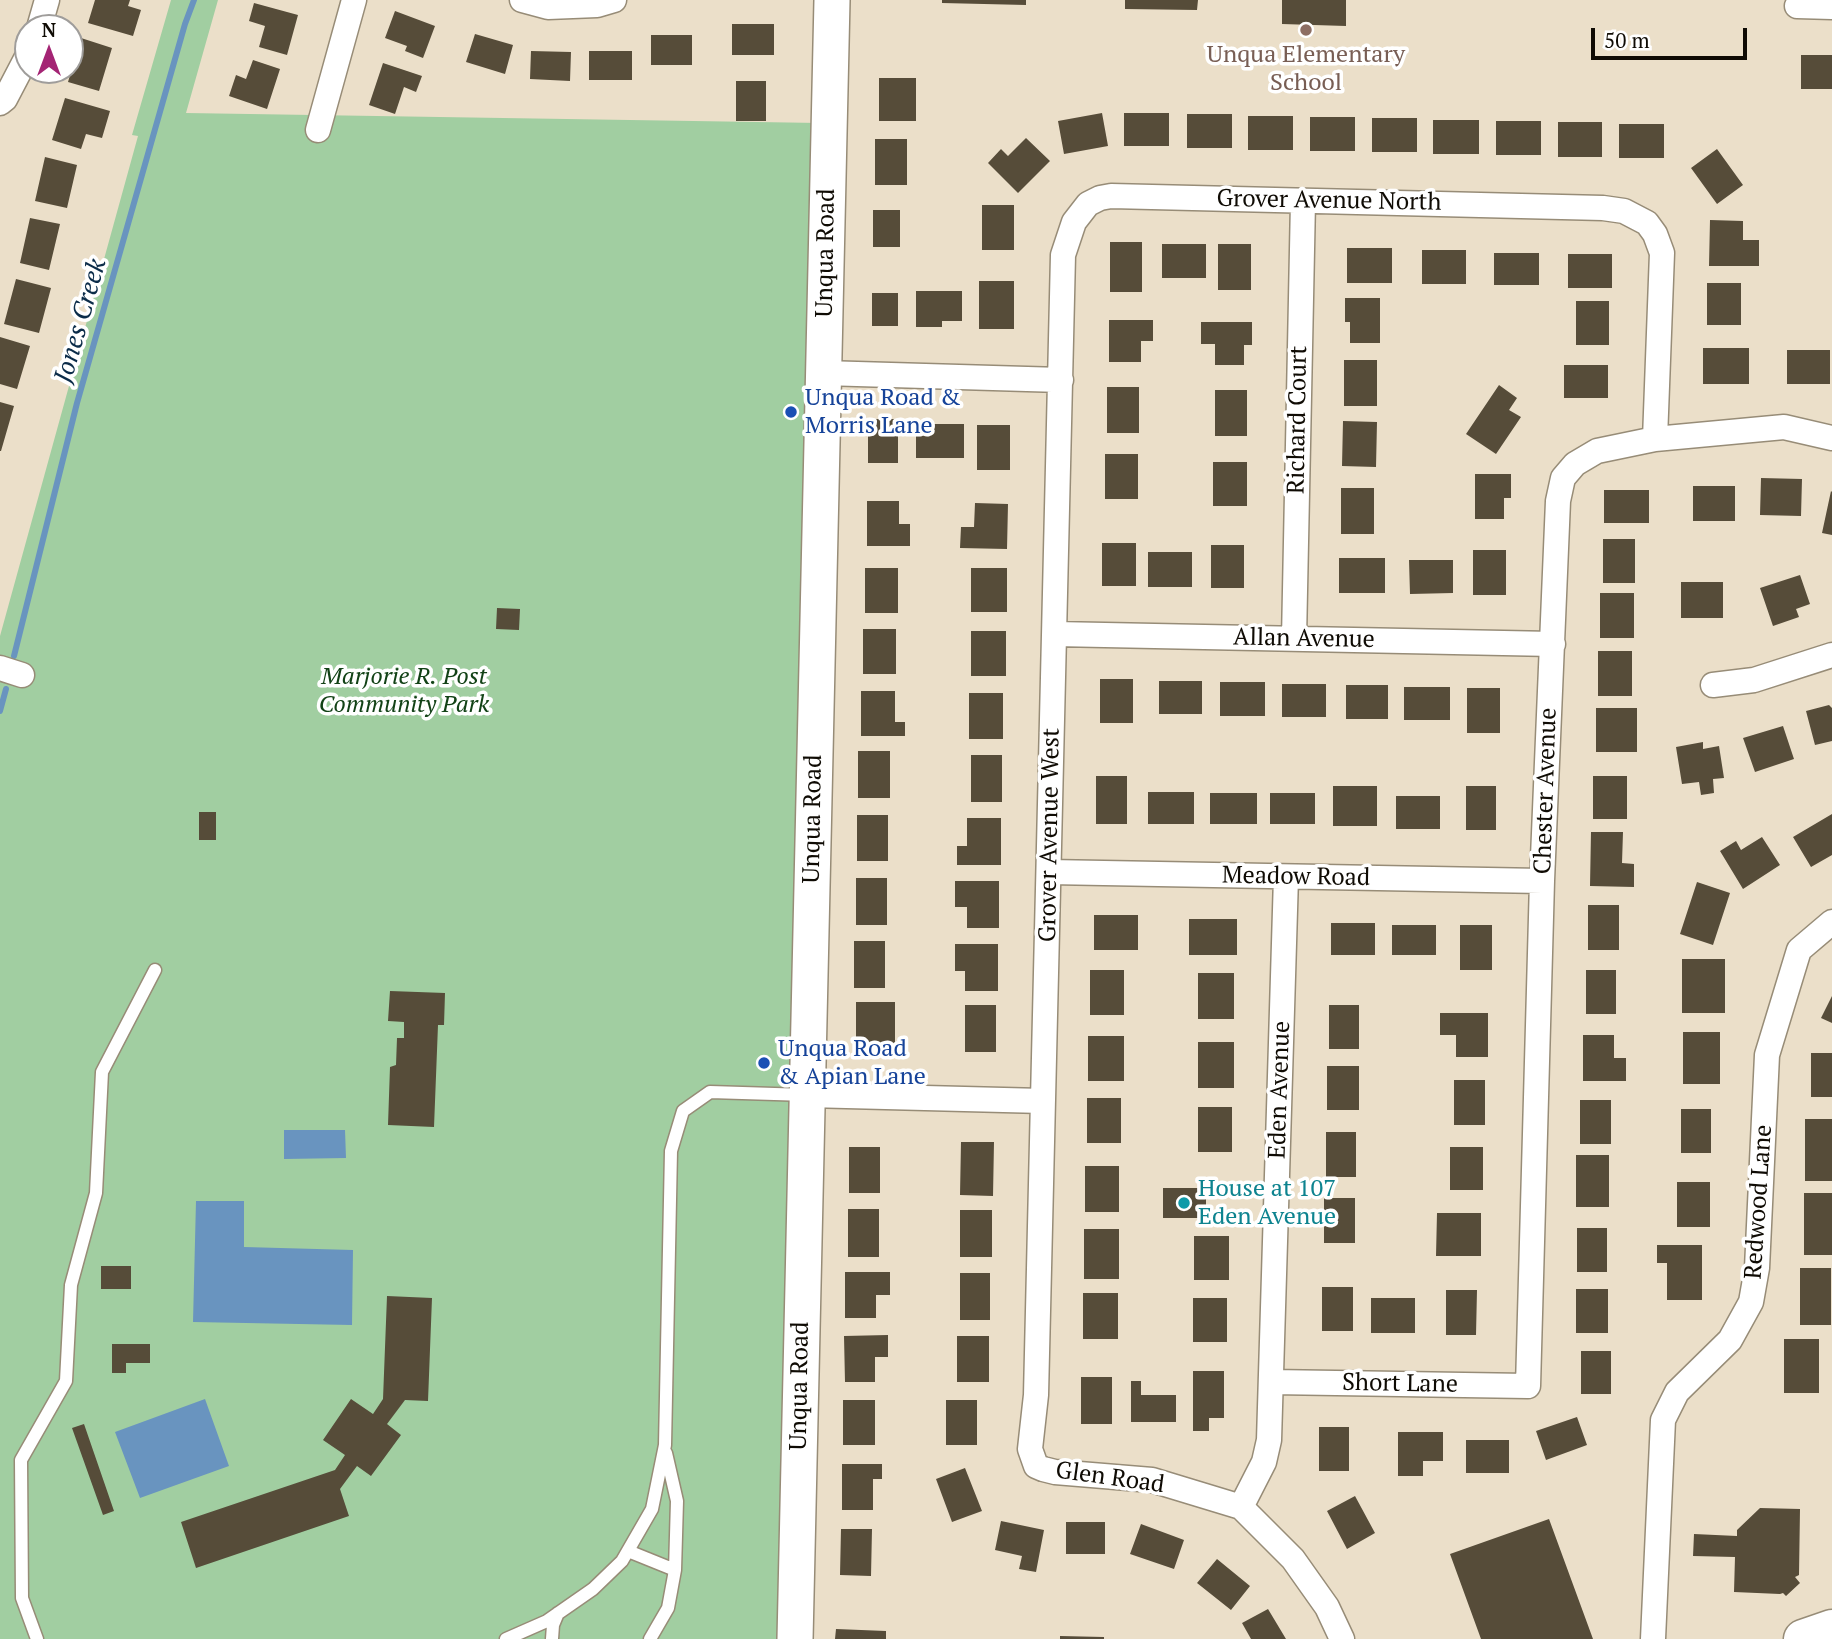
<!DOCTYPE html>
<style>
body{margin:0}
#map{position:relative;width:1832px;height:1639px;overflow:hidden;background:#ebdfc9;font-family:"PT Serif",serif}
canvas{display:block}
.north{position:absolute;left:14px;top:14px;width:70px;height:70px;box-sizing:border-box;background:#fff;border:2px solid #9f9d9b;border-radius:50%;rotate:0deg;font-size:19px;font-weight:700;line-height:28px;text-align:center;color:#0f0b04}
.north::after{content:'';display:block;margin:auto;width:24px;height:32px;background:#a42474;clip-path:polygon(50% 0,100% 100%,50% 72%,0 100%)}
.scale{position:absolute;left:1591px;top:28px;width:156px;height:32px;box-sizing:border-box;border:4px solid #0f0b04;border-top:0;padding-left:9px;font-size:21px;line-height:24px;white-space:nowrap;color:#0f0b04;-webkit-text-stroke:5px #fff;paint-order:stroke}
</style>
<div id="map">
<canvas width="1832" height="1639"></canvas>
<div class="north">N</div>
<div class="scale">50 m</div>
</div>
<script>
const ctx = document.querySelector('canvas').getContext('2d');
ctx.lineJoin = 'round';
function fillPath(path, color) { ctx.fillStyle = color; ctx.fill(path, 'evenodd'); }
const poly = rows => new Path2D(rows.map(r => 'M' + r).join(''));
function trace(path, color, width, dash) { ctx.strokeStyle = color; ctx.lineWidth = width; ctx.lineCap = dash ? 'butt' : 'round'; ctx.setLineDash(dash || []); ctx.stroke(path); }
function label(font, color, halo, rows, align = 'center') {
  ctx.font = font + ' "PT Serif",serif'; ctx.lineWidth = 7; ctx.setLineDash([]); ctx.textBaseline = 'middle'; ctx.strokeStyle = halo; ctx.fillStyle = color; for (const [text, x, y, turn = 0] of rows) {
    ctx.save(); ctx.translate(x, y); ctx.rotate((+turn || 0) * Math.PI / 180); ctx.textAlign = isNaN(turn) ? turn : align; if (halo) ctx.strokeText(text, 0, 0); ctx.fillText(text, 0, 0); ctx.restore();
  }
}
fillPath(poly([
 [171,0,218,0,186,113,820,123,787,1639,0,1639,0,636,138,136,132,135]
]), '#a1cea1');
fillPath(poly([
 [284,1130,345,1130,346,1158,284,1159],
 [196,1201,244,1201,244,1247,353,1250,352,1325,193,1322],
 [205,1399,229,1466,140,1498,115,1432]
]), '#6994bf');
trace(poly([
 [14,656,77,403,185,24,194,0],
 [0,711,6,689]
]), '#6994bf', 6);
fillPath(poly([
 [95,0,130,0,128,6,141,10,133,36,88,23],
 [942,0,1026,0,1026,5,942,3],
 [1125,0,1198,0,1197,10,1125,9],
 [1282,0,1346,0,1346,26,1282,24],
 [254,3,298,15,287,55,259,47,265,26,249,21],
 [395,11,435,26,423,58,405,51,407,46,385,38],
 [732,24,774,24,774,55,732,55],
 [475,34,513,45,505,74,466,62],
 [651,35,692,35,692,65,651,65],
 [81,38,112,48,99,91,68,82],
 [531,51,571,52,570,81,530,79],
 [589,51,632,51,632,80,589,80],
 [1801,55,1832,55,1832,89,1801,89],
 [253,60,280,69,267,109,229,96,236,75,246,79],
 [383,63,422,76,416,92,404,87,395,114,369,105],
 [879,78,916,78,916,121,879,121],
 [736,81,766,81,766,121,736,121],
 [65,98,110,111,102,138,86,134,81,149,52,140],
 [1102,113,1108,146,1064,154,1058,121],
 [1124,113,1169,113,1169,146,1124,146],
 [1187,114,1232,114,1232,148,1187,148],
 [1248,116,1293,116,1293,150,1248,150],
 [1310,117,1355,117,1355,151,1310,151],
 [1372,118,1417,118,1417,152,1372,152],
 [1433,120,1479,120,1479,154,1433,154],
 [1496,121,1541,121,1541,155,1496,155],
 [1558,122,1602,122,1602,157,1558,157],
 [1619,124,1664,124,1664,158,1619,158],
 [1026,138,1050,161,1018,193,988,163,1001,149,1008,156],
 [875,139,907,139,907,185,875,185],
 [1717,149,1743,185,1717,204,1691,168],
 [45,157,77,165,67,208,35,201],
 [982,205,1014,205,1014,250,982,250],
 [873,210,900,210,900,247,873,247],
 [30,218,60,224,49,270,20,263],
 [1710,220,1743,221,1743,240,1759,240,1759,266,1709,266],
 [1110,242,1142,242,1142,292,1110,292],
 [1162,244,1206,244,1206,278,1162,278],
 [1218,244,1251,244,1251,290,1218,290],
 [1347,248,1392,248,1392,283,1347,283],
 [1422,250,1466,250,1466,284,1422,284],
 [1494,253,1539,253,1539,285,1494,285],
 [1568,254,1612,254,1612,288,1568,288],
 [16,279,51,288,39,333,4,324],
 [979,281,1014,281,1014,329,979,329],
 [1707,283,1741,283,1741,325,1707,325],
 [916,291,962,291,962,321,942,321,942,327,916,327],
 [872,293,898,293,898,326,872,326],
 [1345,298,1380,298,1380,343,1350,343,1350,322,1345,322],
 [1576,301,1609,301,1609,345,1576,345],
 [1109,320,1153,320,1153,341,1141,341,1141,362,1109,362],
 [1201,322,1252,322,1252,345,1244,345,1244,365,1215,365,1215,344,1201,344],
 [0,337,30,346,17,389,0,384],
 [1703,348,1749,348,1749,384,1703,384],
 [1787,350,1830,350,1830,384,1787,384],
 [1344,360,1377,360,1377,406,1344,406],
 [1564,365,1608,365,1608,398,1564,398],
 [1499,385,1517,398,1509,410,1521,417,1496,454,1466,434],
 [1107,387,1139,387,1139,433,1107,433],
 [1215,390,1247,390,1247,436,1215,436],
 [0,402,14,406,1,451,0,451],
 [868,419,898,419,898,463,868,463],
 [1343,421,1377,422,1376,467,1342,466],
 [916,424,964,424,964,458,916,458],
 [977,425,1010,425,1010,470,977,470],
 [1105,454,1138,454,1138,499,1105,499],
 [1213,462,1247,462,1247,506,1213,506],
 [1475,474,1511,474,1511,498,1504,498,1504,519,1475,519],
 [1761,478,1802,479,1801,516,1760,515],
 [1693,486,1735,486,1735,521,1693,521],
 [1341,488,1374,488,1374,534,1341,534],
 [1604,490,1649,490,1649,523,1604,523],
 [1831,491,1832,492,1832,535,1822,533],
 [867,501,899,501,899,524,910,524,910,546,867,546],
 [975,503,1008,504,1007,549,960,548,961,527,974,527],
 [1603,539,1635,539,1635,583,1603,583],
 [1102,543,1136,543,1136,586,1102,586],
 [1211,545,1244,545,1244,588,1211,588],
 [1473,550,1506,550,1506,595,1473,595],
 [1148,552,1192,552,1192,587,1148,587],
 [1339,558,1385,558,1385,593,1339,593],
 [1409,560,1453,560,1453,593,1410,594],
 [865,568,898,568,898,613,865,613],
 [971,568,1007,568,1007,612,971,612],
 [1800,575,1810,604,1796,609,1799,617,1773,626,1760,588],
 [1681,582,1723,582,1723,618,1681,618],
 [1600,593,1634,593,1634,638,1600,638],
 [497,608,520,609,519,630,496,629],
 [863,629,896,629,896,674,863,674],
 [971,631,1006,631,1006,676,971,676],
 [1598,651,1632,651,1632,696,1598,696],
 [1100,679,1133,679,1133,723,1100,723],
 [1159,681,1202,681,1202,714,1159,714],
 [1220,682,1265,682,1265,716,1220,716],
 [1282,684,1326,684,1326,717,1282,717],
 [1346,685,1388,685,1388,719,1346,719],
 [1404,687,1450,687,1450,720,1404,720],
 [1467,688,1500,688,1500,733,1467,733],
 [861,691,895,691,895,722,905,722,905,736,861,736],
 [969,693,1003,693,1003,739,969,739],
 [1829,705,1832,708,1832,741,1815,745,1806,711],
 [1596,708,1637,708,1637,752,1596,752],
 [1783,726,1794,759,1755,772,1743,738],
 [1703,742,1703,749,1719,746,1724,778,1713,779,1714,793,1701,795,1699,782,1682,784,1676,747],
 [858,751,890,751,890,798,858,798],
 [971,755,1002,755,1002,802,971,802],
 [1096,776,1127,776,1127,824,1096,824],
 [1593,776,1627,776,1627,819,1593,819],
 [1333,786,1377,786,1377,826,1333,826],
 [1466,786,1496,786,1496,830,1466,830],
 [1148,792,1194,792,1194,824,1148,824],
 [1210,793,1257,793,1257,824,1210,824],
 [1270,793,1315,793,1315,824,1270,824],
 [1396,796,1440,796,1440,829,1396,829],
 [199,812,216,812,216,840,199,840],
 [1832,814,1832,855,1811,867,1793,837],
 [857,815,888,815,888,861,857,861],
 [967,818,1001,818,1001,865,957,865,957,846,967,846],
 [1591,832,1623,832,1622,863,1634,864,1634,887,1590,886],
 [1762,837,1780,865,1743,889,1720,851,1736,841,1741,850],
 [856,878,887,878,887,925,856,925],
 [955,881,999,881,999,928,967,928,967,907,955,907],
 [1697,882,1730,893,1713,945,1680,934],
 [1588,905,1619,905,1619,950,1588,950],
 [1094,915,1138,915,1138,950,1094,950],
 [1189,919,1237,919,1237,955,1189,955],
 [1331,923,1375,923,1375,955,1331,955],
 [1392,925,1436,925,1436,955,1392,955],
 [1460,925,1492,925,1492,970,1460,970],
 [854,941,885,941,885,988,854,988],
 [955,944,998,944,998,991,965,991,965,971,955,971],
 [1682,959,1725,959,1725,1013,1682,1013],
 [1090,970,1124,970,1124,1015,1090,1015],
 [1586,970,1616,970,1616,1014,1586,1014],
 [1198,973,1234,973,1234,1019,1198,1019],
 [390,991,445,993,444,1025,438,1025,434,1127,388,1125,390,1067,396,1065,397,1038,404,1038,404,1022,388,1021],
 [1832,996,1832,1023,1821,1018],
 [856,1002,895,1002,895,1050,856,1050],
 [965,1005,996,1005,996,1052,965,1052],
 [1329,1005,1359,1005,1359,1049,1329,1049],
 [1440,1013,1488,1013,1488,1057,1456,1057,1456,1035,1440,1035],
 [1683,1032,1720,1032,1720,1084,1683,1084],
 [1583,1035,1614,1035,1614,1058,1626,1058,1626,1081,1583,1081],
 [1088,1036,1124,1036,1124,1081,1088,1081],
 [1198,1042,1234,1042,1234,1088,1198,1088],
 [1811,1053,1832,1053,1832,1097,1811,1097],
 [1327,1066,1359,1066,1359,1110,1327,1110],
 [1454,1080,1485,1080,1485,1125,1454,1125],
 [1087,1098,1121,1098,1121,1143,1087,1143],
 [1580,1100,1611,1100,1611,1144,1580,1144],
 [1198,1107,1232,1107,1232,1152,1198,1152],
 [1681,1109,1711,1109,1711,1153,1681,1153],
 [1805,1119,1832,1119,1832,1181,1805,1181],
 [1326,1132,1356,1132,1356,1177,1326,1177],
 [961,1142,994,1142,993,1196,960,1195],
 [849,1147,880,1147,880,1193,849,1193],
 [1450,1147,1483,1147,1483,1190,1450,1190],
 [1576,1155,1609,1155,1609,1207,1576,1207],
 [1085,1166,1119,1166,1119,1212,1085,1212],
 [1677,1182,1710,1182,1710,1227,1677,1227],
 [1163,1188,1206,1188,1206,1218,1163,1218],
 [1804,1193,1832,1193,1832,1255,1804,1255],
 [1324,1198,1355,1198,1355,1243,1324,1243],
 [848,1209,879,1209,879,1257,848,1257],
 [960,1210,992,1210,992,1257,960,1257],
 [1437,1213,1481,1213,1481,1256,1436,1256],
 [1577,1228,1607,1228,1607,1272,1577,1272],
 [1084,1229,1119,1229,1119,1279,1084,1279],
 [1194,1236,1229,1236,1229,1280,1194,1280],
 [1657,1245,1702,1245,1702,1300,1667,1300,1667,1263,1657,1263],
 [101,1266,131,1266,131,1289,101,1289],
 [1800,1268,1831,1268,1831,1325,1800,1325],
 [845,1272,890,1272,890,1295,876,1295,876,1318,845,1318],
 [960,1273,990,1273,990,1320,960,1320],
 [1322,1287,1353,1287,1353,1331,1322,1331],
 [1576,1289,1608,1289,1608,1333,1576,1333],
 [1446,1290,1477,1290,1476,1335,1446,1335],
 [1083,1293,1118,1293,1118,1339,1083,1339],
 [387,1296,432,1298,428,1401,405,1400,387,1424,401,1435,371,1476,357,1466,340,1489,349,1516,196,1568,181,1522,335,1470,345,1455,323,1440,351,1399,373,1414,383,1399],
 [1193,1298,1227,1298,1227,1342,1193,1342],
 [1371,1298,1415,1298,1415,1333,1371,1333],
 [888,1335,888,1357,875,1357,875,1382,845,1382,844,1336],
 [957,1336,989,1336,989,1382,957,1382],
 [1784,1339,1819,1339,1819,1393,1784,1393],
 [112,1344,150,1344,150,1363,126,1363,126,1373,112,1373],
 [1581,1351,1611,1351,1611,1394,1581,1394],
 [1193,1371,1224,1371,1224,1418,1209,1418,1209,1431,1193,1431],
 [1081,1377,1112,1377,1112,1424,1081,1424],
 [1131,1381,1141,1381,1141,1395,1176,1395,1176,1422,1131,1422],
 [843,1400,875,1400,875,1445,843,1445],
 [946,1400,977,1400,977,1445,946,1445],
 [1577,1417,1587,1445,1546,1460,1536,1431],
 [84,1424,114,1511,103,1515,72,1428],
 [1319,1427,1349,1427,1349,1471,1319,1471],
 [1398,1432,1443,1432,1443,1461,1423,1461,1423,1476,1398,1476],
 [1466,1440,1509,1440,1509,1473,1466,1473],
 [842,1464,882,1464,882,1479,873,1479,873,1510,842,1510],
 [965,1468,982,1511,952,1522,936,1479],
 [1355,1496,1375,1533,1347,1549,1327,1511],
 [1760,1508,1800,1509,1799,1575,1795,1577,1800,1583,1786,1596,1783,1593,1780,1594,1734,1592,1735,1557,1693,1556,1694,1534,1737,1536,1737,1530],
 [1549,1519,1593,1639,1481,1639,1450,1554],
 [1001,1521,1044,1530,1036,1572,1019,1569,1022,1556,995,1550],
 [1066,1522,1105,1522,1105,1554,1066,1554],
 [1141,1524,1184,1540,1174,1569,1130,1554],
 [841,1529,872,1529,871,1576,840,1575],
 [1217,1559,1250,1586,1231,1610,1197,1583],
 [1268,1609,1286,1639,1251,1639,1242,1623],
 [836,1629,886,1631,886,1639,835,1639],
 [1060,1636,1104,1637,1104,1639,1060,1639]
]), '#564c39');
const lane = poly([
 [628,1551,675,1570],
 [37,1639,22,1598,21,1460,66,1381,71,1285,96,1193,102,1072,155,970],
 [506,1639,547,1621,593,1589,622,1561,652,1509,665,1445,671,1151,683,1111,710,1092,807,1095],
 [552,1639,553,1625,558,1613],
 [650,1639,668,1608,675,1570,677,1501,666,1453]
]);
const street = poly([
 [522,0,548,7,597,5,614,0],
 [1797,6,1832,7],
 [39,28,47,0],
 [0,103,5,99,28,55],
 [318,130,354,0],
 [823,373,1061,380],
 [1055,634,1553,644],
 [1294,639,1303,201],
 [0,668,22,675],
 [1713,685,1754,680,1832,655],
 [1049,872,1542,881],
 [807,1095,1043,1101],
 [1272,1382,1528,1386,1542,881,1558,501,1563,478,1575,464,1597,451,1655,439,1784,427,1832,438],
 [1241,1507,1264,1462,1269,1440,1286,877],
 [1342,1639,1327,1607,1293,1559,1241,1507,1152,1480,1055,1472,1043,1469,1036,1466,1030,1449,1036,1395,1063,255,1074,222,1088,204,1100,198,1111,196,1603,208,1624,211,1647,223,1655,234,1662,253,1655,439],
 [1653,1639,1663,1420,1677,1392,1730,1340,1751,1302,1757,1268,1767,1055,1799,950,1832,922]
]);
const secondary = poly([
 [795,1639,832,0]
]);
const primary = poly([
 [1803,1639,1832,1629]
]);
trace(lane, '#978c77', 15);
trace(street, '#978c77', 27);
trace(secondary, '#978c77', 38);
trace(primary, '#978c77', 41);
trace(lane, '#fff', 12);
trace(street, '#fff', 24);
trace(secondary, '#fff', 35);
trace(primary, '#fff', 38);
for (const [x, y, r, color] of [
 [1306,30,7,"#8d6e63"],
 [791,412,7,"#1a4fb4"],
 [764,1063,7,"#1a4fb4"],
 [1184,1203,7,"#0f9aa8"]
]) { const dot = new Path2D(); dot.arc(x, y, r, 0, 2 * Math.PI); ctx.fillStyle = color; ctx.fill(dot); trace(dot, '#fff', 2.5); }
label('24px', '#785e54', '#fff', [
 ["Unqua Elementary",1306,55],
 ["School",1306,83]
]);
label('24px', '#0f0b04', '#fff', [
 ["Grover Avenue North",1329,201,1],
 ["Unqua Road",826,253,-89],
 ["Richard Court",1298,420,-89],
 ["Allan Avenue",1304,639,1],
 ["Chester Avenue",1546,791,-88],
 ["Unqua Road",813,819,-89],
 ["Grover Avenue West",1050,835,-89],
 ["Meadow Road",1296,877,1],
 ["Eden Avenue",1280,1090,-88],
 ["Redwood Lane",1759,1202,-86],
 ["Short Lane",1400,1384,1],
 ["Unqua Road",800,1386,-89],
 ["Glen Road",1110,1478,8]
]);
label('24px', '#164399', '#fff', [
 ["Unqua Road &",805,398],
 ["Morris Lane",805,426],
 ["Unqua Road",778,1049],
 ["& Apian Lane",778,1077]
], 'left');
label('italic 24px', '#124216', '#fff', [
 ["Marjorie R. Post",404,677],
 ["Community Park",404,705]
]);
label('24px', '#0d838f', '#fff', [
 ["House at 107",1198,1189],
 ["Eden Avenue",1198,1217]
], 'left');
label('italic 26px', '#0b2c49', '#fff', [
 ["Jones Creek",81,321,-74]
]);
</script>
